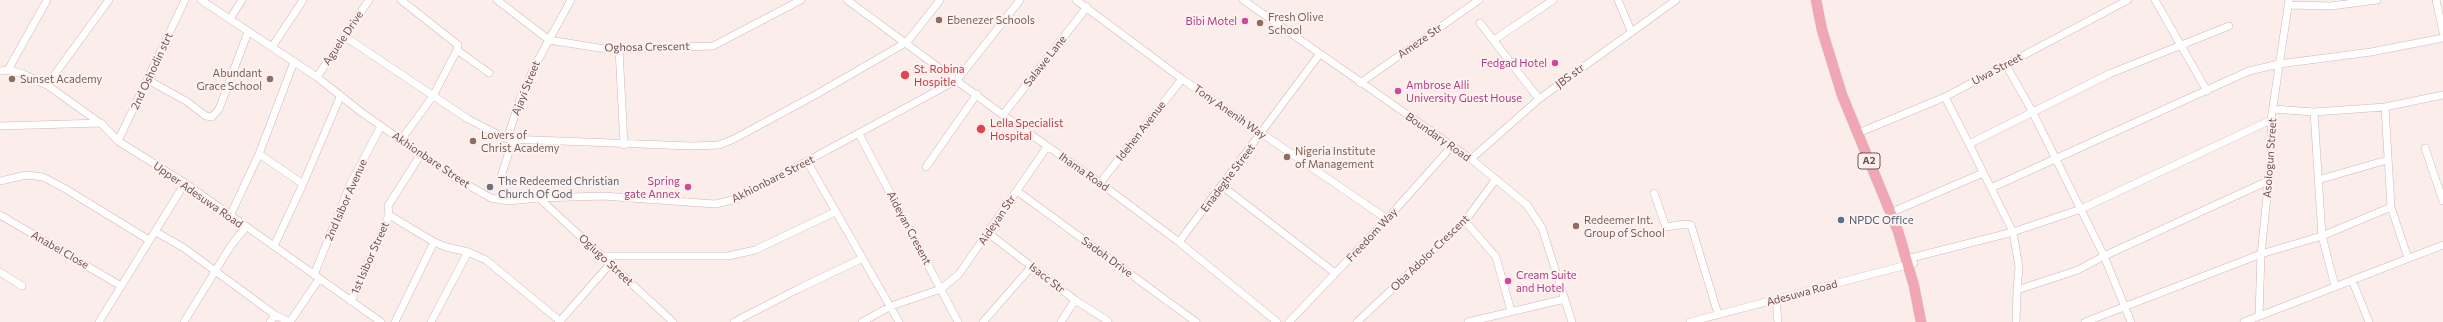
<!DOCTYPE html>
<style>
body{margin:0}
canvas{display:block;background:#fbedea}
</style>
<canvas width="2443" height="322"></canvas>
<script>
const ctx = document.querySelector('canvas').getContext('2d');
ctx.lineJoin = 'round';
const poly = rows => new Path2D(rows.map(r => 'M' + r).join(''));
function trace(path, color, width, dash) { ctx.strokeStyle = color; ctx.lineWidth = width; ctx.lineCap = dash ? 'butt' : 'round'; ctx.setLineDash(dash || []); ctx.stroke(path); }
function label(font, color, halo, rows, align = 'center') {
  ctx.font = font + ' Commissioner,sans-serif'; ctx.lineWidth = 4; ctx.setLineDash([]); ctx.textBaseline = 'middle'; ctx.strokeStyle = halo; ctx.fillStyle = color; for (const [text, x, y, turn = 0] of rows) {
    ctx.save(); ctx.translate(x, y); ctx.rotate((+turn || 0) * Math.PI / 180); ctx.textAlign = isNaN(turn) ? turn : align; if (halo) ctx.strokeText(text, 0, 0); ctx.fillText(text, 0, 0); ctx.restore();
  }
}
const minor = poly([
 [201,0,317,77,361,112,455,178,491,198,508,201,539,198,603,196,715,204,737,199,957,80,1020,0],
 [497,0,549,40,599,48,619,49,713,46,801,0],
 [847,0,1003,115,1100,183,1179,242,1277,322],
 [1076,0,1182,79,1387,219],
 [1243,0,1471,159,1527,205,1542,228,1572,322],
 [1618,0,1631,31],
 [2155,0,2207,91],
 [2436,0,2443,32],
 [2288,5,2331,6,2377,0],
 [230,19,242,0],
 [1480,23,1539,99],
 [344,36,468,119,507,139,692,146,719,145,734,139,817,94,907,42,940,0],
 [1494,40,1553,0],
 [272,47,303,0],
 [619,49,624,145],
 [457,50,489,73],
 [2006,65,2032,111,2104,256,2131,322],
 [8,70,47,0],
 [0,71,8,70,23,74,47,85,100,123],
 [317,77,369,0],
 [148,80,186,101,206,116,212,117,219,109,248,32],
 [1360,83,1479,0],
 [47,85,109,0],
 [1945,97,1969,144],
 [2385,107,2391,207,2408,258],
 [2273,109,2314,112,2385,107,2443,95],
 [2314,112,2322,236,2335,286],
 [1003,115,1087,7],
 [0,126,101,123,118,141,185,183,381,322],
 [1863,131,1945,97,2128,0],
 [859,134,958,322],
 [507,139,522,93,538,60,571,0],
 [401,140,433,96,457,50,458,45,401,0],
 [118,141,185,0],
 [2425,148,2443,201],
 [259,154,303,184],
 [1471,159,1539,99,1676,0],
 [808,163,899,322],
 [926,167,977,94],
 [501,177,513,139],
 [2318,180,2387,160],
 [0,181,26,175,43,177,64,188,149,240],
 [1100,183,1182,79],
 [1222,186,1335,273],
 [1991,188,2249,71,2279,64,2371,52,2443,38],
 [1017,191,1196,322],
 [1654,193,1666,227,1685,224,1691,225,1718,314],
 [539,198,673,322],
 [1897,210,1983,173],
 [0,215,121,286],
 [389,215,434,242,446,247,468,252,486,260,561,322],
 [230,216,259,154,294,62],
 [1465,221,1496,257,1511,311],
 [156,232,184,248,275,315,289,322],
 [988,233,1075,300,1108,321],
 [1179,242,1319,55],
 [274,246,303,184,340,97],
 [601,256,728,256,755,250,835,212],
 [1907,259,2013,232,2081,209,2271,120],
 [0,272,22,286],
 [314,275,350,185,381,126],
 [2352,280,2369,322],
 [2017,290,2019,267,2013,232,1969,144,2109,74,2229,26],
 [1776,300,1778,322],
 [351,301,389,215,388,206,421,154],
 [2259,316,2261,254,2272,148,2271,120,2289,0],
 [560,321,610,264],
 [99,322,185,183],
 [184,322,230,247,245,228],
 [270,322,275,315],
 [290,322,319,279],
 [395,322,434,242],
 [431,322,468,252],
 [734,322,798,289,861,259],
 [862,322,891,306,941,289,959,274,1047,147],
 [983,322,1032,266],
 [1061,322,1075,300],
 [1289,322,1387,219,1452,146],
 [1357,322,1465,221,1496,179],
 [1468,322,1565,299],
 [1690,322,1914,263],
 [2016,322,2017,290,2078,270,2104,256,2270,180],
 [2085,322,2261,254,2322,236,2391,207],
 [2244,322,2443,245]
]);
const highway = poly([
 [1816,0,1822,30,1842,95,1898,231,1914,286,1921,322]
]);
trace(minor, '#d1b7b6', 8);
trace(highway, '#d5cacb', 11);
trace(minor, '#fff', 7);
trace(highway, '#f0a6b3', 10);
for (const [x, y, r, color] of [
 [939,20,4,"#8d6e63"],
 [1245,21,4,"#d1479c"],
 [1260,23,4,"#8d6e63"],
 [1555,63,4,"#d1479c"],
 [905,75,5,"#e0444e"],
 [12,79,4,"#8d6e63"],
 [270,79,4,"#8d6e63"],
 [1398,91,4,"#d1479c"],
 [981,129,5,"#e0444e"],
 [473,141,4,"#8d6e63"],
 [1287,157,4,"#8d6e63"],
 [490,187,4,"#6b7280"],
 [688,187,4,"#d1479c"],
 [1841,220,4,"#5c6f8a"],
 [1576,226,4,"#8d6e63"],
 [1508,281,4,"#d1479c"]
]) { const dot = new Path2D(); dot.arc(x, y, r, 0, 2 * Math.PI); ctx.fillStyle = color; ctx.fill(dot); trace(dot, '#fef2f0', 1.5); }
for (const [x, y, w] of [
 [1869,161,22]
]) { const box = new Path2D(); box.roundRect(x - w / 2, y - 8, w, 16, 3); ctx.fillStyle = '#fef2f0'; ctx.fill(box); trace(box, '#744f52', 1); }
label('bold 10px', '#744f52', null, [
 ["A2",1869,161]
]);
label('11px', '#785e54', '#fef2f0', [
 ["Fresh Olive",1268,17],
 ["School",1268,30],
 ["Ebenezer Schools",947,20],
 ["Abundant",262,73,"right"],
 ["Grace School",262,86,"right"],
 ["Sunset Academy",20,79],
 ["Lovers of",481,135],
 ["Christ Academy",481,148],
 ["Nigeria Institute",1295,151],
 ["of Management",1295,164],
 ["Redeemer Int.",1584,220],
 ["Group of School",1584,233]
], 'left');
label('11px', '#b23c85', '#fef2f0', [
 ["Bibi Motel",1237,21],
 ["Fedgad Hotel",1547,63],
 ["Ambrose Alli",1406,85,"left"],
 ["University Guest House",1406,98,"left"],
 ["Spring",680,181],
 ["gate Annex",680,194],
 ["Cream Suite",1516,275,"left"],
 ["and Hotel",1516,288,"left"]
], 'right');
label('11px', '#744f52', '#fef2f0', [
 ["Aguele Drive",343,38,-56],
 ["Ameze Str",1420,41,-35],
 ["Oghosa Crescent",647,47,-1],
 ["Salawe Lane",1045,61,-52],
 ["Uwa Street",1997,69,-28],
 ["2nd Oshodin strt",152,71,-65],
 ["JBS str",1570,76,-37],
 ["Ajayi Street",526,88,-68],
 ["Tony Anenih Way",1230,112,35],
 ["Idehen Avenue",1141,131,-52],
 ["Boundary Road",1438,137,35],
 ["Asologun Street",2270,158,-86],
 ["Akhionbare Street",431,160,34],
 ["Ihama Road",1084,172,35],
 ["Enadeghe Street",1228,178,-53],
 ["Akhionbare Street",773,179,-27],
 ["Upper Adesuwa Road",198,195,35],
 ["2nd Isibor Avenue",346,200,-66],
 ["Aideyan Str",997,220,-56],
 ["Aideyan Cresent",909,228,62],
 ["Freedom Way",1372,235,-47],
 ["Anabel Close",60,250,30],
 ["Oba Adolor Crescent",1430,253,-44],
 ["Sadoh Drive",1107,257,36],
 ["1st Isibor Street",370,258,-66],
 ["Ogiugo Street",606,260,43],
 ["Isacc Str",1047,278,38],
 ["Adesuwa Road",1802,293,-15]
]);
label('11px', '#be3a42', '#fef2f0', [
 ["St. Robina",914,69],
 ["Hospitle",914,82],
 ["Lella Specialist",990,123],
 ["Hospital",990,136]
], 'left');
label('11px', '#5b616d', '#fef2f0', [
 ["The Redeemed Christian",498,181],
 ["Church Of God",498,194]
], 'left');
label('11px', '#4e5e75', '#fef2f0', [
 ["NPDC Office",1849,220]
], 'left');
</script>
